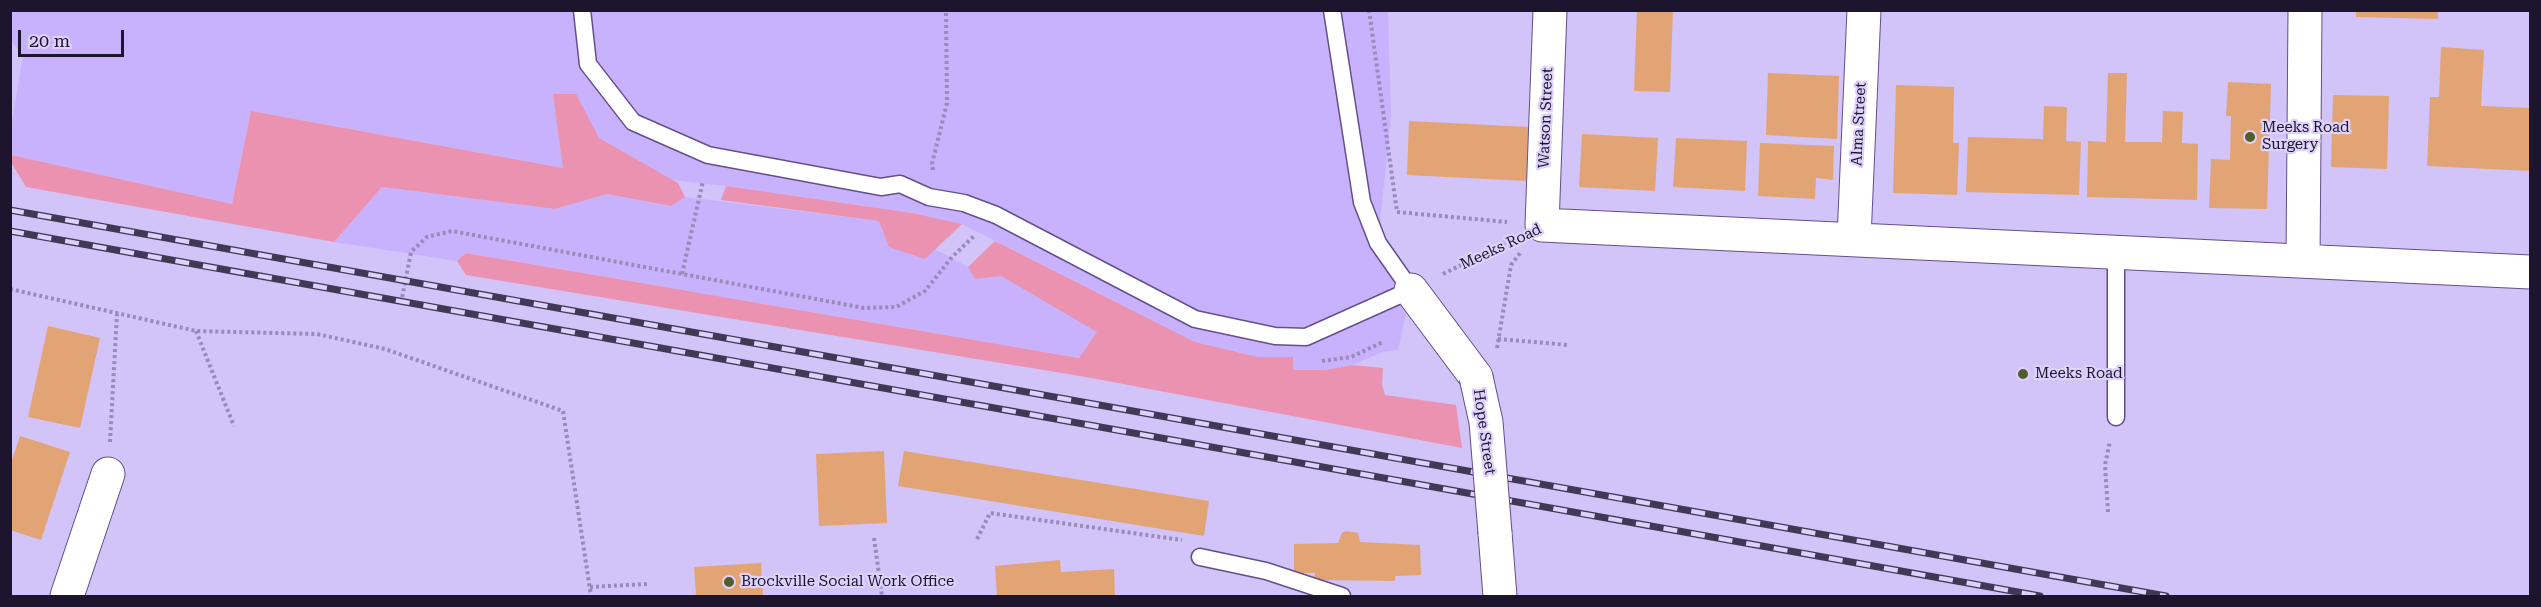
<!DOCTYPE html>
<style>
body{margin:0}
#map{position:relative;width:2541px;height:607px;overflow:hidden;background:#d2c3f9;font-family:"Roboto Serif",serif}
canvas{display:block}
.frame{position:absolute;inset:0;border:12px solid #1d152d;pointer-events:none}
.scale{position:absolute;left:18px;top:30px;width:106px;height:27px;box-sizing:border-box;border:3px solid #1d152d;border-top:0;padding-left:8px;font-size:18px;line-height:21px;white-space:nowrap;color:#1d152d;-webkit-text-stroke:4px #ded2fc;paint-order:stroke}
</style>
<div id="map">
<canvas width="2541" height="607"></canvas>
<div class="frame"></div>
<div class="scale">20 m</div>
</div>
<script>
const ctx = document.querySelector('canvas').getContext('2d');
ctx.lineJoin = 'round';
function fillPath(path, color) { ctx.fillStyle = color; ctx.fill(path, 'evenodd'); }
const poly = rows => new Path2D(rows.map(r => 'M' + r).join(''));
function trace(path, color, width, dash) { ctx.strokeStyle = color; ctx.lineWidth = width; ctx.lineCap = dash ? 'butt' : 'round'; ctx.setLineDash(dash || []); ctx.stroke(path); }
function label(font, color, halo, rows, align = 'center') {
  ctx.font = font + ' "Roboto Serif",serif'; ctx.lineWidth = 4.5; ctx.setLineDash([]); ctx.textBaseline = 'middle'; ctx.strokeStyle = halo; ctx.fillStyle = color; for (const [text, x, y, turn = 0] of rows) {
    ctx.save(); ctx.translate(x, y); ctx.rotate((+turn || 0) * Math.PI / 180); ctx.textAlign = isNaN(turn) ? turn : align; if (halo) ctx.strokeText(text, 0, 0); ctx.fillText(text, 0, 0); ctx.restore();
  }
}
fillPath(poly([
 [11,10,1388,11,1391,116,1378,243,1411,290,1398,350,1382,352,1353,365,1325,370,1292,370,1292,357,1258,357,1195,342,962,224,912,213,726,186,563,168,251,111,232,204,11,155,11,129,23,55,11,41],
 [382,187,555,209,607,194,671,206,685,197,880,221,925,259,935,249,968,267,975,279,1001,276,1098,332,1079,358,466,253,457,261,334,242]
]), '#c9b2fd');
fillPath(poly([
 [553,94,576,94,599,138,678,183,685,197,671,206,607,194,555,209,382,187,334,242,26,187,11,162,11,155,232,204,251,111,563,168],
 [726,186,912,213,962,224,925,259,889,247,879,221,721,200],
 [995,241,1195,342,1258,357,1293,357,1293,370,1325,370,1353,365,1383,368,1382,384,1385,395,1456,405,1462,448,1086,377,466,275,457,261,466,253,1079,358,1097,332,1001,276,975,279,968,267]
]), '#eb92b1');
fillPath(poly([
 [1637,10,1673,10,1670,92,1634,91],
 [2356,10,2438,10,2438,19,2356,17],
 [2441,47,2484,50,2481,106,2530,108,2530,171,2427,166,2430,97,2439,97],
 [1768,73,1839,76,1837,139,1766,135],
 [2108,73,2127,73,2125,142,2162,142,2163,111,2183,112,2182,143,2198,144,2197,200,2087,197,2088,141,2106,142],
 [2228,82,2271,84,2267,209,2209,208,2211,159,2230,160,2231,116,2226,116],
 [1896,85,1954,87,1953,143,1959,143,1957,195,1893,193],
 [2333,95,2389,96,2387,169,2331,167],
 [2044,106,2067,107,2066,141,2081,142,2079,195,1966,192,1968,137,2043,139],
 [1409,121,1530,127,1527,181,1407,175],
 [1582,134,1658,138,1655,191,1579,187],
 [1676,138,1747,141,1745,191,1673,187],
 [1760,143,1834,146,1833,180,1816,178,1815,199,1758,196],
 [48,326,100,338,80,428,28,417],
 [20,436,70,452,41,540,10,530,10,466],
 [884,451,887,523,819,526,816,454],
 [904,451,1209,501,1204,536,898,486],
 [1346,531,1358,533,1360,542,1420,545,1421,575,1395,576,1395,581,1314,580,1315,573,1294,573,1294,544,1338,543,1342,533],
 [1060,560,1061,572,1114,569,1115,596,997,596,995,566],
 [761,563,763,596,696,596,694,567]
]), '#e2a475');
const service = poly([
 [582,10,588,64,633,122,708,155,881,187,900,184,929,197,964,203,996,215,1195,319,1275,336,1306,337,1411,290,1378,243,1362,202,1332,10],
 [2116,253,2116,417],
 [1200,557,1266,571,1342,596]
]);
const minor = poly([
 [1550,10,1542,225,2530,272],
 [1854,238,1864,10],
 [2303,261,2305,10],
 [1411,290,1476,377],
 [1495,533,1500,596],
 [67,596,108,474]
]);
trace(service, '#634f8b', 19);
trace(minor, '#634f8b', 35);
trace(poly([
 [1369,10,1397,212,1507,222],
 [933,170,932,164,947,103,946,10],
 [682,274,703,181],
 [1443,274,1511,240],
 [10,289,196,331,317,334,385,349,563,411,591,596],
 [401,303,411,252,427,237,452,231,864,308,896,307,925,291,952,257,974,236],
 [196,331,234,426],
 [1498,339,1568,345],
 [1497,348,1511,265,1521,252],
 [1322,361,1351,357,1383,342],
 [110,442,117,314],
 [2108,512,2105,465,2110,441],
 [874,538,882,596],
 [977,539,990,513,1182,540],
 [590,587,647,584]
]), '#988bb8', 4, [3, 3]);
trace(service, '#fff', 16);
trace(minor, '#fff', 33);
const rail = poly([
 [10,210,2166,596],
 [10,231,2040,596]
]);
trace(rail, '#413856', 7);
trace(rail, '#ded2fc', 4.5, [14]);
const minorBridge = poly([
 [1476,377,1486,422,1495,533]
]);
trace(minorBridge, '#634f8b', 35, []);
trace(minorBridge, '#fff', 33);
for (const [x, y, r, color] of [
 [2250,137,6,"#535c2b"],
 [2023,374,6,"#535c2b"],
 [729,582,6,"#535c2b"]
]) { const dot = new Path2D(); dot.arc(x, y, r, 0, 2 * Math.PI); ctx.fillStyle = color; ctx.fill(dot); trace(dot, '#ded2fc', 2); }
label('15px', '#1d152d', '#ded2fc', [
 ["Watson Street",1546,118,-88],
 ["Alma Street",1859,124,-87],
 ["Meeks Road",1501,247,-25],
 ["Hope Street",1484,432,82]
]);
label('15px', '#1d152d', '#ded2fc', [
 ["Meeks Road",2262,128],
 ["Surgery",2262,145],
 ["Meeks Road",2035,374],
 ["Brockville Social Work Office",741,582]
], 'left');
</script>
